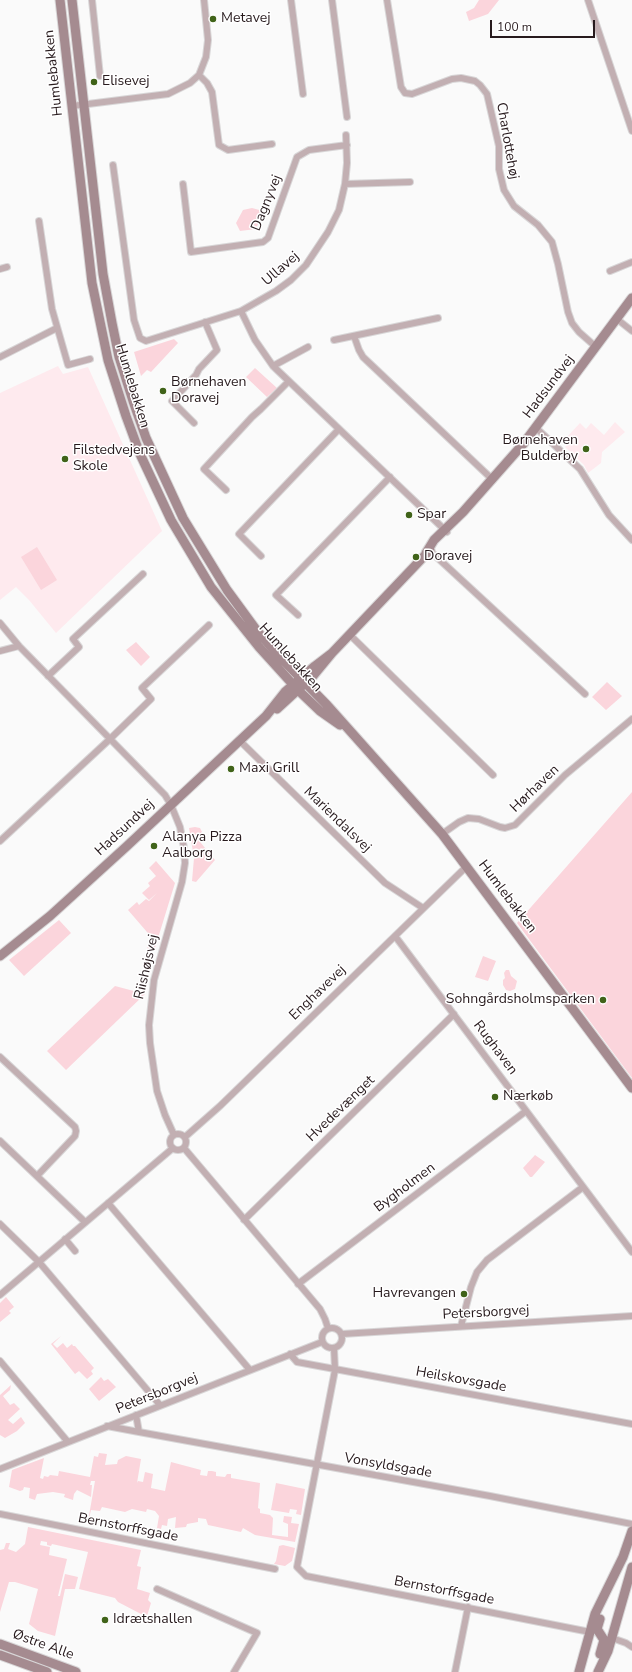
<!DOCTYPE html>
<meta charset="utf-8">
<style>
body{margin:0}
#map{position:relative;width:632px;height:1672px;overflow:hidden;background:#fafafa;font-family:"Nunito Sans",sans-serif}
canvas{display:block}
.scale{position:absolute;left:490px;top:20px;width:105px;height:18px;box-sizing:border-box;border:2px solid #271a1d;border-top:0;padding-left:5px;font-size:12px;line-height:14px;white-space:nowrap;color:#271a1d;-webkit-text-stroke:3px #fff;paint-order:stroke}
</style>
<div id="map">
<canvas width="632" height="1672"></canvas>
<div class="scale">100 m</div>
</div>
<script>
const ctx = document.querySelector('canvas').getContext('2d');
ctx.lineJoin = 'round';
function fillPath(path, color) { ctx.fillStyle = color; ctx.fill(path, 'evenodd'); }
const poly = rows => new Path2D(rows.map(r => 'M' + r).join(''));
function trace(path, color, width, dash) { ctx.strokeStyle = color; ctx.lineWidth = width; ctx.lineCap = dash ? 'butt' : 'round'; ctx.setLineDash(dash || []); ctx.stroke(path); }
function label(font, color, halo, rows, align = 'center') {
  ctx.font = font + ' "Nunito Sans",sans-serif'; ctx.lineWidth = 3; ctx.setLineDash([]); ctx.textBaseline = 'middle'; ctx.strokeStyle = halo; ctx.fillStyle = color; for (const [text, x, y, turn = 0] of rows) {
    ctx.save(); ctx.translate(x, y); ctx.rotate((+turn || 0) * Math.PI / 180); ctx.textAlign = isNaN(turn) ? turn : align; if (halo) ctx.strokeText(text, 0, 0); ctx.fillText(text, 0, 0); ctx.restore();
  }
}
fillPath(poly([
 [58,366,63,374,88,367,162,531,56,633,29,600,16,587,0,600,0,393],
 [615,422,625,432,602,452,601,463,588,473,584,465,565,447,569,442,565,439,580,423,586,429,591,423,604,435]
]), '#feeaee');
fillPath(poly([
 [479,0,499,0,488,14,469,21,466,12,474,8],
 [252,208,263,211,256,229,240,231,236,223,243,210],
 [174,339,178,343,151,372,147,370,141,376,134,352],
 [255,368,277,388,267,397,246,377],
 [37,547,57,580,41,590,21,557],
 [136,642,150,657,141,666,126,650],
 [607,682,622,696,606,710,592,697],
 [632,792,632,1078,517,923],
 [195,827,200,828,202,832,196,837,215,860,196,882,192,881,194,858,189,828],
 [156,861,175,883,154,951,147,948,153,939,128,910,137,902,139,905,146,899,149,901,157,893,152,888,157,893,149,900,142,893,150,886,148,883,156,876,149,868],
 [59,920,71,933,24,976,9,960],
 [483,956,496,961,488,981,475,977],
 [506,970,509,970,511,976,517,981,515,989,510,991,506,990,503,985,503,980,505,978,504,973],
 [115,986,145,994,66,1070,47,1051],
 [535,1155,545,1162,532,1177,530,1177,523,1168],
 [6,1297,14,1307,9,1311,11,1313,0,1322,0,1303],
 [61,1336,53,1344,57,1348,63,1343,67,1348,72,1344,73,1346,75,1346,94,1368,91,1371,93,1374,87,1379,79,1371,75,1374,51,1344],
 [101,1377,104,1381,108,1379,116,1387,99,1401,89,1389],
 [11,1385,10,1390,3,1396,10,1405,14,1403,20,1409,8,1420,13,1424,21,1417,25,1423,17,1431,5,1438,0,1435,0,1395],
 [99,1453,107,1454,105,1465,117,1464,118,1460,126,1456,141,1459,137,1483,138,1481,143,1482,145,1472,153,1474,151,1488,165,1491,171,1462,201,1470,200,1475,207,1476,208,1471,212,1471,216,1472,216,1476,225,1477,227,1474,231,1474,231,1478,260,1483,258,1508,260,1509,260,1513,270,1515,273,1518,272,1535,288,1537,288,1524,283,1522,284,1516,292,1517,291,1523,299,1524,295,1542,255,1535,243,1528,241,1532,208,1525,206,1519,198,1518,198,1522,187,1524,186,1527,175,1528,176,1517,168,1519,167,1526,162,1525,161,1529,157,1528,159,1516,155,1511,147,1509,146,1512,132,1509,125,1512,102,1507,100,1511,91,1510,87,1527,95,1481,91,1481,90,1485,92,1485,91,1497,77,1490,74,1494,73,1500,64,1497,65,1494,53,1492,37,1494,35,1500,29,1498,30,1488,24,1487,23,1490,20,1491,9,1487,12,1470,44,1458,40,1478,43,1479,44,1476,48,1477,50,1475,58,1476,59,1471,90,1477,94,1456,98,1457],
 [276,1483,305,1489,301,1515,296,1514,297,1510,290,1509,289,1513,271,1510],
 [28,1527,141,1550,137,1566,141,1567,137,1589,150,1593,148,1600,151,1603,147,1616,141,1614,118,1602,115,1598,79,1589,88,1552,52,1544,51,1546,47,1545,47,1542,41,1541,40,1545,50,1547,49,1555,67,1559,58,1596,60,1596,65,1574,78,1577,75,1589,65,1589,55,1636,38,1631,29,1624,38,1589,15,1582,9,1582,0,1612,0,1550,4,1549,6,1543,10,1543,8,1549,16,1552,25,1544],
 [283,1545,295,1548,292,1561,285,1566,274,1564,276,1561,279,1546]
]), '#fbd5dc');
const street = poly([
 [92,0,100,76],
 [291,0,303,94],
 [332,0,347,117],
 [387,0,401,87,405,93,412,94,452,79,461,78,475,81,480,85,487,94,499,146,499,169,504,190,514,206,538,225,552,242,558,264,568,312,572,323,579,332,596,347],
 [588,0,632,131],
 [199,75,207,83,212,92,219,145,228,150,272,144],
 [72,106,168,94,190,83,199,75,206,57,208,40,204,0],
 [113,165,134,320,140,338,146,341,241,311,276,291,291,280,306,265,328,232,339,210,345,184,347,163,346,135],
 [183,184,191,252,263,242,268,238,297,157,309,150,347,145],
 [345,184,410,182],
 [39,221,52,309,68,365,90,359],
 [0,269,7,267],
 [610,271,632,262],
 [241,311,255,340,273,366,447,532],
 [617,319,632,331],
 [354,336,359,350,363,357,493,480],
 [334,340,438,318],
 [0,357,57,328],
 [273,366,308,347],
 [194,423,172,401,196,375,199,369,217,350,205,322],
 [535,427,580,469,609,515,632,540],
 [226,490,204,469,252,417,261,409,288,382],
 [428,549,585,694],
 [261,556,239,534,339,429],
 [298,615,276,595,390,477],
 [0,623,19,646,165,795,171,805,180,827,184,848,185,863,182,882,154,980,149,1025,150,1043,157,1091,165,1115,174,1135],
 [350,635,493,775],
 [0,651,19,646],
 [48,676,79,647,73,639,143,574],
 [240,741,385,883,423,908],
 [442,834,459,822,468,818,479,819,500,827,505,828,515,825,565,775,632,719],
 [0,841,110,739,151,699,142,688,209,625],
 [395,936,632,1252],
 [0,1057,75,1127,76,1131,75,1136,37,1176],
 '170 1142a8 8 0 1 1 16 0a8 8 0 1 1-16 0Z',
 [185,1137,220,1106,467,866],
 [0,1141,85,1222],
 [184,1148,320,1309,325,1319,328,1328],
 [108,1203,250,1370],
 [244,1220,454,1014],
 [0,1224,39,1262,160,1405],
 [65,1239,75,1251],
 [298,1284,526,1111],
 [0,1295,173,1148],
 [461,1326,471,1287,477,1272,487,1260,583,1187],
 '322 1338a10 10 0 1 1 20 0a10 10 0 1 1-20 0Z',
 [342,1334,632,1316],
 [334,1348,335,1370,297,1567,306,1576,590,1632],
 [290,1354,297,1362,632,1424],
 [0,1361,68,1442],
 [136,1415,139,1432,490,1496,632,1524],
 [107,1426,139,1432],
 [0,1469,322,1342],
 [0,1514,275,1569],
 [157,1589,257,1633,234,1672],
 [612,1638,626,1643,632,1647],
 [455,1672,468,1607]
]);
const secondary = poly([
 [60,0,92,283,108,360,126,416,140,454,171,520,211,587,259,647,298,690,320,711,340,725],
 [72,0,103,274,112,323,119,357,133,401,146,438,183,518,227,590,257,631,281,658,327,705,442,834,632,1088],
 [426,553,434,540,463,512,524,443,632,298],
 [277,709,313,676,332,653,430,550],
 [0,956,50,916,127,846,266,716,285,692,315,666,332,653],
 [600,1619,597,1629,604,1640,600,1654],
 [0,1644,76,1672],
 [0,1655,47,1672],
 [579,1672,595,1614,623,1557,632,1531],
 [598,1672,608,1651,632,1567]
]);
trace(street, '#d8d6d7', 8);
trace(secondary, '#d8d6d7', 11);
trace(street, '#c2afb2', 6);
trace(secondary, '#a58b90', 9);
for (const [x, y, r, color] of [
 [213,19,4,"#406319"],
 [94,82,4,"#406319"],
 [163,391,4,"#406319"],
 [586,449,4,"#406319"],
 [65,459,4,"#406319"],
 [409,515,4,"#406319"],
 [416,557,4,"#406319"],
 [231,769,4,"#406319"],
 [154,846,4,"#406319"],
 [603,1000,4,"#406319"],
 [495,1097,4,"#406319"],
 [464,1294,4,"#406319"],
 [105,1620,4,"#406319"]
]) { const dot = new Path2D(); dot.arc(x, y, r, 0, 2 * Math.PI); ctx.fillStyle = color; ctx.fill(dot); trace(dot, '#fff', 1.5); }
label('14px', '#271a1d', '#fff', [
 ["Metavej",221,19],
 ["Elisevej",102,82],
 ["Børnehaven",171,383],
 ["Doravej",171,399],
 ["Børnehaven",578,441,"right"],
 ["Bulderby",578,457,"right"],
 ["Filstedvejens",73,451],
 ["Skole",73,467],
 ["Spar",417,515],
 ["Doravej",424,557],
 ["Maxi Grill",239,769],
 ["Alanya Pizza",162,838],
 ["Aalborg",162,854],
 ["Sohngårdsholmsparken",595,1000,"right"],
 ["Nærkøb",503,1097],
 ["Havrevangen",456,1294,"right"],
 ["Idrætshallen",113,1620]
], 'left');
label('14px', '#271a1d', '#fff', [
 ["Humlebakken",54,73,-96],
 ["Charlottehøj",507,141,80],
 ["Dagnyvej",267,203,-68],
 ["Ullavej",281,269,-41],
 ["Humlebakken",132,386,73],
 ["Hadsundvej",549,387,-53],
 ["Humlebakken",290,658,48],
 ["Hørhaven",535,789,-44],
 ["Mariendalsvej",337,820,44],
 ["Hadsundvej",125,828,-43],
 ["Humlebakken",507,897,53],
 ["Riishøjsvej",147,967,-77],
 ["Enghavevej",318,993,-44],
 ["Rughaven",495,1048,53],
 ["Hvedevænget",341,1109,-44],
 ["Bygholmen",405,1188,-37],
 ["Petersborgvej",486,1313,-3],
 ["Heilskovsgade",461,1380,10],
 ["Petersborgvej",157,1394,-22],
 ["Vonsyldsgade",388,1466,10],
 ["Bernstorffsgade",128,1528,11],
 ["Bernstorffsgade",444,1591,11],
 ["Østre Alle",43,1645,20]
]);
</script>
